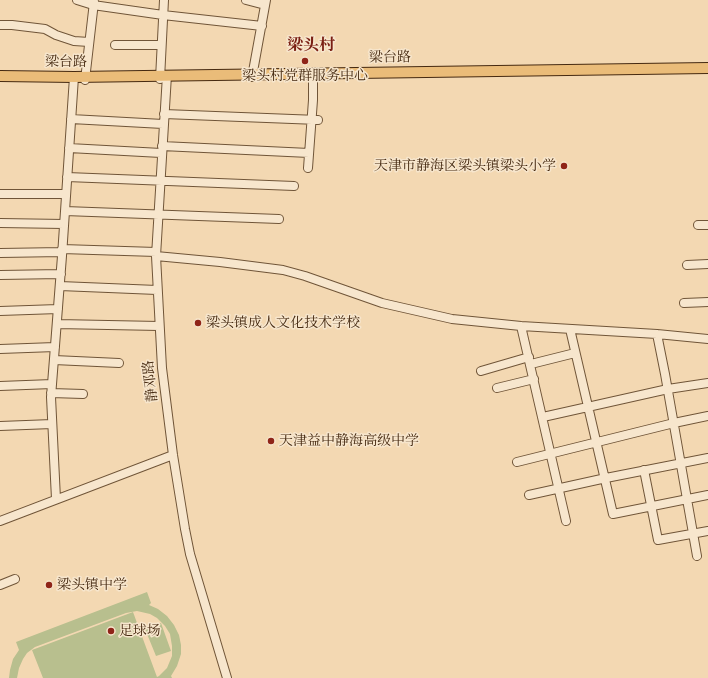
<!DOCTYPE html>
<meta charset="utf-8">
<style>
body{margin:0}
canvas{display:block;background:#f3d8b2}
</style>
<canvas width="708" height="678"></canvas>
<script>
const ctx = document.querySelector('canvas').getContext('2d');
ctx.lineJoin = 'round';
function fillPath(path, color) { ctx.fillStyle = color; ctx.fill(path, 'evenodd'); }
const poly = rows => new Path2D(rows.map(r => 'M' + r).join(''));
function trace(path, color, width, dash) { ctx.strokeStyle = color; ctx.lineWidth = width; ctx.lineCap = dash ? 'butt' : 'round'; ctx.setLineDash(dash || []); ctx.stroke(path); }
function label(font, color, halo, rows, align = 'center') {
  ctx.font = font + ' "Gentium Book Plus","Noto Serif SC",serif'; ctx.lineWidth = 3; ctx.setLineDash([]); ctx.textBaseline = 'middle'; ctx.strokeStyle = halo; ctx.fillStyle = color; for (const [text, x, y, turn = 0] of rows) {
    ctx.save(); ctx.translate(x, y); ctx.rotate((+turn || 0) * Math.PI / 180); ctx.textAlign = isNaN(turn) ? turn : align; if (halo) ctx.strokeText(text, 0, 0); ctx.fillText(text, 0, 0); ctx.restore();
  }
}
fillPath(poly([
 [147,592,151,603,149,605,158,609,167,616,174,625,179,635,181,645,181,654,177,666,171,676,172,678,43,678,32,650,133,612,157,677,159,676,167,668,172,656,172,646,170,634,165,626,157,618,150,614,137,611,126,613,35,647,27,653,23,659,19,668,17,678,9,678,10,670,13,659,19,650,16,642],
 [161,623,171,651,156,656,145,629]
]), '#b8bf8e');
const minor = poly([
 [77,0,93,5,163,15,262,26],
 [246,0,265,5],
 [0,25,12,25,45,29,56,35,74,41,89,42],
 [115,45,161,45],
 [167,75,156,256,162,368,173,455,185,529,190,554,227,678],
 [252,77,266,0],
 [160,79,164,0],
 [85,80,94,2],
 [164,114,318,120],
 [71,119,163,124],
 [162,146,309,153],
 [69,148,161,153],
 [308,168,313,100,313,73],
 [67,177,294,186],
 [0,194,66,194],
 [65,211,279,219],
 [0,223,64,224],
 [698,225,708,225],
 [62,249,156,252],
 [0,253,62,252],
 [156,256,220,262,283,270,305,276,382,303,452,319,521,326,657,334,708,339],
 [687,265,708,264],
 [0,275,61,274],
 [60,286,157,290],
 [684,303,708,302],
 [0,311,58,309],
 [57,324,159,326],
 [521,326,566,521],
 [570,329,613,514,708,495],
 [657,334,665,374,697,556],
 [0,349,55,347],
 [54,360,119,363],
 [531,364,575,353],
 [481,371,529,357],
 [0,386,52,384],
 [497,388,534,379],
 [51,393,83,394],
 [543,417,668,389,708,383],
 [0,426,52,424],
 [517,462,674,423,708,416],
 [644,470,658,540,708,531],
 [529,495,606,478,708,458],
 [56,499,51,397,62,256,74,77],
 [0,521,173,455],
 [0,585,15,579]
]);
const major = poly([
 [0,76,74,77,708,68]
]);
trace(minor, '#705538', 10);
trace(major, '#452910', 12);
trace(minor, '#f7e6cd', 8);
trace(major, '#eabc79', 10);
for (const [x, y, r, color] of [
 [305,61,4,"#8f2418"],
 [564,166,4,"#8f2418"],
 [198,323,4,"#8f2418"],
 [271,441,4,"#8f2418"],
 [49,585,4,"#8f2418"],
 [111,631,4,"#8f2418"]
]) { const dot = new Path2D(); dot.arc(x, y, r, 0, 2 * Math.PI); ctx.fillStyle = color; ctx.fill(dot); trace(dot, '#f7e6cd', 1.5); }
label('14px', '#452910', '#f7e6cd', [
 ["梁台路",390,58,-1],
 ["梁台路",66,62],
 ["静邓路",151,381,-96]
]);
label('14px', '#452910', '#f7e6cd', [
 ["梁头村党群服务中心",305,76,"center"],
 ["天津市静海区梁头镇梁头小学",556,166,"right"],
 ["梁头镇成人文化技术学校",206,323],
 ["天津益中静海高级中学",279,441],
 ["梁头镇中学",57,585],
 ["足球场",119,631]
], 'left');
label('bold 16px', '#7a1f14', '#f7e6cd', [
 ["梁头村",311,46]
]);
</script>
